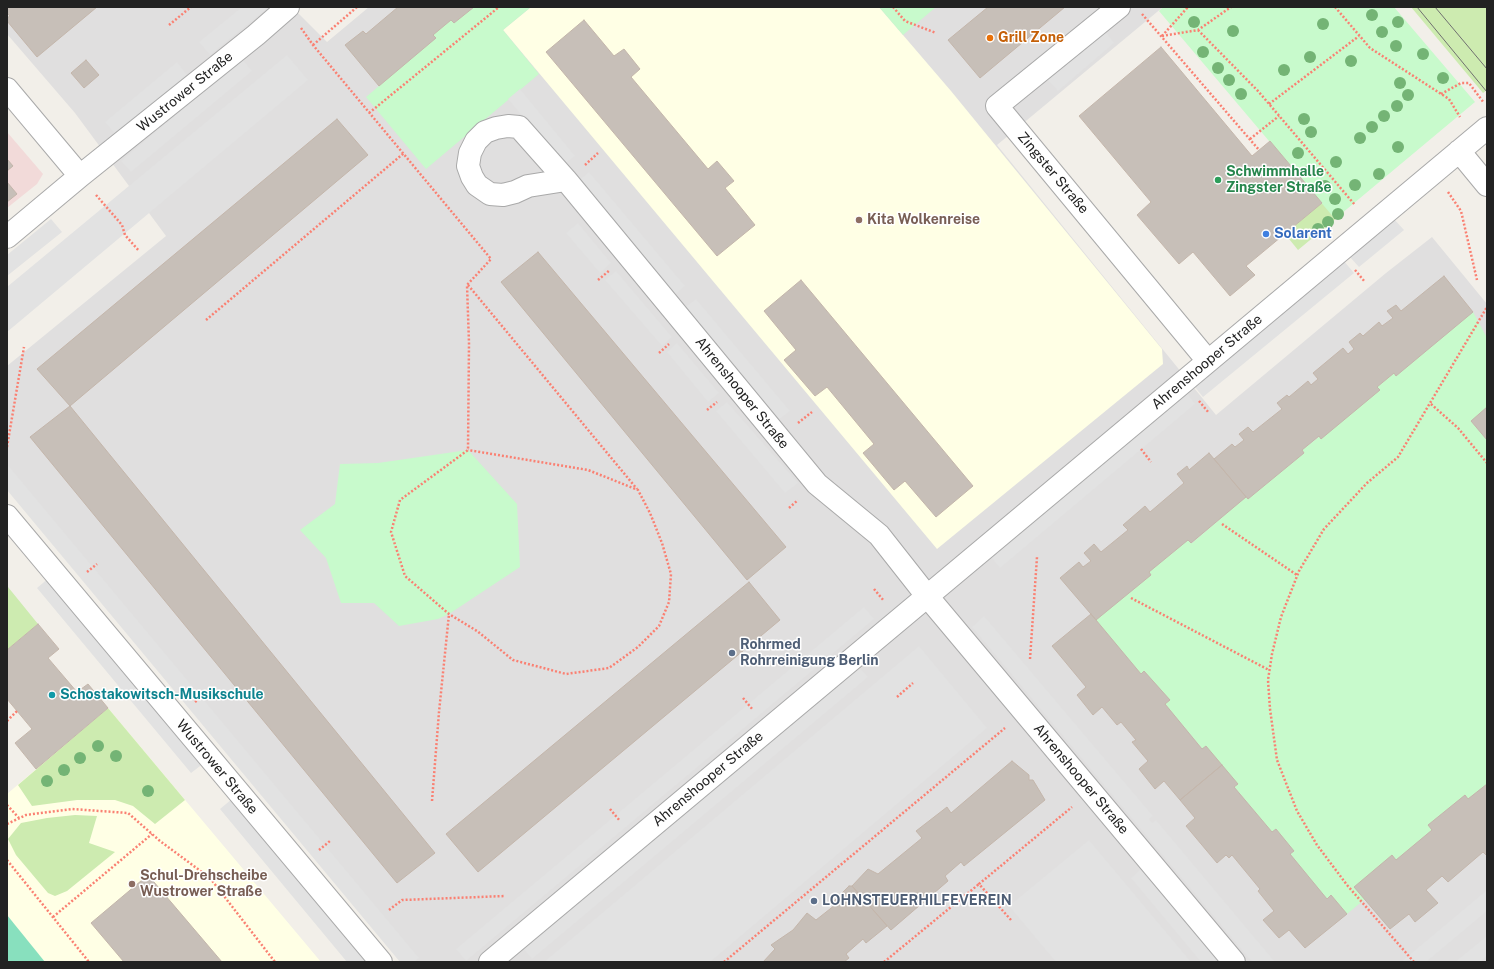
<!DOCTYPE html>
<meta charset="utf-8">
<style>
body{margin:0}
#map{position:relative;width:1494px;height:969px;overflow:hidden;background:#f2efe9;font-family:"Public Sans",sans-serif}
canvas{display:block}
.frame{position:absolute;inset:0;border:8px solid #222;pointer-events:none}
</style>
<div id="map">
<canvas width="1494" height="969"></canvas>
<div class="frame"></div>
</div>
<script>
const ctx = document.querySelector('canvas').getContext('2d');
ctx.lineJoin = 'round';
function fillPath(path, color) { ctx.fillStyle = color; ctx.fill(path, 'evenodd'); }
const poly = rows => new Path2D(rows.map(r => 'M' + r).join(''));
function trace(path, color, width, dash) { ctx.strokeStyle = color; ctx.lineWidth = width; ctx.lineCap = dash ? 'butt' : 'round'; ctx.setLineDash(dash || []); ctx.stroke(path); }
function label(font, color, halo, rows, align = 'center') {
  ctx.font = font + ' "Public Sans",sans-serif'; ctx.lineWidth = 3; ctx.setLineDash([]); ctx.textBaseline = 'middle'; ctx.strokeStyle = halo; ctx.fillStyle = color; for (const [text, x, y, turn = 0] of rows) {
    ctx.save(); ctx.translate(x, y); ctx.rotate((+turn || 0) * Math.PI / 180); ctx.textAlign = isNaN(turn) ? turn : align; if (halo) ctx.strokeText(text, 0, 0); ctx.fillText(text, 0, 0); ctx.restore();
  }
}
fillPath(poly([
 [7,7,292,7,327,42,369,7,1163,7,997,145,1216,415,1386,273,1432,237,1487,304,1487,962,409,962,7,481,7,366,166,236,75,113,7,34]
]), '#e0dfdf');
fillPath(poly([
 [7,132,43,174,37,184,7,208]
]), '#f2dad9');
fillPath(poly([
 [531,7,879,7,951,91,1162,349,1163,364,937,549,503,30],
 [108,708,191,807,321,962,7,962,7,794]
]), '#ffffe5');
fillPath(poly([
 [1411,7,1487,7,1487,90,1483,93],
 [1275,137,1344,212,1298,250,1285,234,1321,203,1270,141],
 [8,587,38,624,7,650,7,588],
 [108,708,185,800,155,824,133,806,115,800,77,800,32,806,18,785],
 [75,815,97,816,89,843,115,852,67,891,55,896,48,893,16,855,8,839,21,823,47,818]
]), '#cdebb0');
fillPath(poly([
 [474,7,531,7,503,30,539,74,426,169,366,97,436,38,433,35,451,20,454,23],
 [879,7,936,7,903,35],
 [1163,7,1394,7,1475,102,1335,219,1159,11],
 [1473,312,1487,338,1487,407,1471,421,1487,440,1487,784,1468,799,1465,795,1428,825,1432,830,1396,860,1392,855,1365,899,1347,914,1331,895,1327,899,1290,854,1294,851,1276,829,1272,832,1165,704,1170,700,1144,671,1141,674,1096,620,1151,575,1149,572,1188,540,1192,543,1246,497,1248,499,1304,453,1302,450,1380,390,1377,387,1394,373,1396,376],
 [468,450,517,504,520,567,449,614,438,619,399,626,374,603,341,603,326,558,300,530,335,504,340,464,378,463]
]), '#c8facc');
fillPath(poly([
 [7,915,45,962,7,962]
]), '#88e0be');
fillPath(poly([
 [242,7,269,7,210,55,199,42],
 [1105,31,1114,43,1058,91,1047,79],
 [287,55,308,80,7,332,7,287],
 [242,59,252,71,131,172,121,161],
 [177,62,187,75,116,135,105,122],
 [520,89,575,156,563,165,508,99],
 [589,172,685,286,672,297,577,182],
 [1393,218,1404,230,1359,267,1349,256],
 [51,219,62,232,7,276,7,255],
 [578,223,611,263,600,273,566,233],
 [1343,260,1354,273,1203,397,1194,386],
 [616,271,672,337,662,346,605,280],
 [696,299,790,411,778,420,683,309],
 [677,343,719,393,708,402,667,352],
 [1186,392,1195,404,1000,568,990,556],
 [727,402,798,483,785,493,716,411],
 [7,464,419,958,414,962,400,962,7,490],
 [50,577,204,763,191,773,37,588],
 [864,607,874,619,466,961,456,949],
 [984,616,1153,816,1149,819,1152,823,1156,820,1275,962,1252,962,972,627],
 [919,646,987,728,710,962,544,962],
 [857,665,868,677,532,959,522,947],
 [232,799,367,962,347,962,220,809],
 [1089,840,1191,962,1056,962,1009,906],
 [1142,868,1221,962,1201,962,1131,878],
 [1487,890,1487,911,1426,962,1401,962],
 [1487,936,1487,956,1480,962,1455,962]
]), '#e2e2e2');
const building = poly([
 [7,7,97,7,37,57,7,21,7,18,10,16,7,13,7,7],
 [398,7,474,7,454,23,451,20,433,35,436,38,379,86,345,45,363,31,366,34,398,7],
 [988,7,1065,7,980,78,948,40,988,7],
 [584,20,614,56,624,49,640,69,631,77,708,169,717,161,734,181,725,188,755,225,717,256,546,52,584,20],
 [1161,47,1252,156,1270,141,1322,203,1246,266,1255,275,1230,296,1193,252,1179,264,1137,215,1151,202,1079,116,1161,47],
 [86,60,99,75,84,88,71,73,86,60],
 [337,119,368,155,70,406,37,369,337,119],
 [7,159,13,166,7,171,7,159],
 [7,182,17,194,7,202,7,182],
 [538,252,786,547,747,580,501,282,538,252],
 [1444,276,1473,312,1396,376,1394,373,1377,387,1380,390,1321,439,1319,436,1302,450,1304,453,1248,499,1214,459,1232,444,1235,447,1244,440,1239,434,1248,427,1253,432,1282,409,1277,403,1287,395,1289,397,1308,381,1311,385,1318,379,1313,373,1343,348,1348,354,1354,349,1349,342,1360,333,1363,336,1379,322,1382,326,1393,318,1387,311,1396,305,1401,311,1444,276],
 [801,280,973,486,936,517,905,481,894,490,863,453,874,444,827,387,815,396,784,360,796,350,764,311,801,280],
 [70,406,435,853,397,883,30,437,70,406],
 [1487,407,1487,440,1471,421,1487,407],
 [1209,453,1246,497,1191,543,1188,540,1149,572,1151,575,1096,620,1060,578,1079,562,1083,567,1091,561,1084,553,1094,544,1101,552,1128,530,1123,525,1145,506,1150,512,1184,483,1177,474,1187,466,1189,470,1209,453],
 [749,582,780,620,478,872,446,834,749,582],
 [1091,614,1141,674,1144,671,1170,700,1165,704,1202,749,1206,746,1222,765,1180,800,1164,781,1155,789,1139,769,1148,761,1132,742,1136,740,1121,722,1117,725,1102,707,1093,715,1077,695,1086,687,1052,646,1091,614],
 [38,624,59,649,48,658,77,692,88,684,108,708,36,769,15,743,32,729,7,699,7,650,38,624],
 [1012,761,1029,775,1029,780,1033,780,1045,800,964,866,961,862,945,876,948,881,891,930,852,886,868,869,878,874,922,838,916,831,947,807,951,813,1012,761],
 [1222,765,1238,784,1234,787,1272,832,1276,829,1294,851,1290,854,1327,899,1331,895,1347,914,1305,948,1289,930,1279,938,1263,920,1274,911,1258,891,1260,889,1232,855,1229,858,1226,855,1217,863,1186,826,1195,818,1180,800,1222,765],
 [1487,784,1487,856,1483,852,1448,882,1442,876,1426,890,1438,903,1415,922,1409,914,1390,929,1354,887,1392,855,1396,860,1432,830,1428,825,1465,795,1468,799,1487,784],
 [148,875,222,962,124,962,91,923,148,875],
 [849,886,852,886,887,926,866,943,863,939,846,954,849,958,844,962,763,962,775,949,771,945,793,930,807,913,816,920,835,905,834,901,849,886]
]);
fillPath(building, '#c7bfb8');
trace(building, '#c4b6ab', 1);
const minor = poly([
 [1119,7,997,106,1208,361],
 [7,89,80,176],
 [1459,151,1487,185],
 [566,180,528,186,515,192,503,195,490,194,477,185,472,177,468,166,470,153,476,141,485,132,496,128,508,126,519,127,566,180,817,484,879,535,927,596,1234,962],
 [7,237,80,176,256,35,288,7],
 [7,516,381,962],
 [490,962,1487,128]
]);
trace(minor, '#a9a9a9', 24);
trace(poly([
 [893,7,905,21,936,33],
 [1335,7,1370,48,1449,99,1460,117],
 [1142,14,1259,150],
 [169,25,191,7],
 [301,28,313,45,491,259,467,285,469,343,468,450,400,500,391,532,405,576,449,614,477,631,513,660,566,674,609,668,638,647,659,626,669,602,671,574,662,543,650,513,638,490,588,470,468,450],
 [1198,30,1258,91,1355,205],
 [1162,36,1198,30,1231,7],
 [1162,36,1188,7],
 [313,45,357,7],
 [1441,94,1461,83,1469,83,1484,103],
 [1269,104,1359,36],
 [369,113,499,7],
 [1250,139,1279,116],
 [585,165,598,153],
 [1448,192,1461,211,1477,280],
 [96,195,122,225,125,235,139,251],
 [1355,270,1365,282],
 [598,280,610,270],
 [468,285,637,489],
 [206,320,404,153],
 [659,353,669,344],
 [1199,401,1209,413],
 [1431,404,1458,428,1487,463],
 [707,410,717,402],
 [798,423,812,412],
 [7,447,24,347],
 [1141,449,1151,462],
 [789,508,798,500],
 [1222,524,1297,575],
 [87,572,97,564],
 [874,589,884,601],
 [1131,598,1269,670],
 [1030,659,1037,557],
 [897,697,913,683],
 [743,698,753,710],
 [195,702,206,693],
 [7,721,17,711],
 [432,801,439,712,449,614],
 [7,805,19,818],
 [610,809,620,821],
 [7,824,26,815,72,809,128,813,160,841,210,878,275,962],
 [319,850,330,841],
 [7,860,89,962],
 [389,910,402,900,505,896],
 [53,917,152,834],
 [1011,920,979,884,1072,807],
 [724,962,1005,728],
 [884,962,979,884],
 [1414,962,1347,885,1317,845,1297,811,1277,760,1270,709,1268,680,1272,654,1281,617,1299,571,1324,529,1367,483,1398,457,1487,307]
]), '#fa8072', 2.5, [2, 2]);
trace(minor, '#fff', 22);
trace(poly([
 [1417,7,1487,92],
 [1435,7,1487,69]
]), '#707070', 1);
ctx.fillStyle = '#74b475';
for (const [x, y] of [
 [1372,15],
 [1194,22],
 [1398,22],
 [1323,24],
 [1233,31],
 [1382,32],
 [1396,46],
 [1203,52],
 [1423,54],
 [1310,57],
 [1351,61],
 [1218,68],
 [1284,70],
 [1443,78],
 [1229,80],
 [1400,83],
 [1241,94],
 [1408,95],
 [1397,106],
 [1384,116],
 [1304,119],
 [1372,127],
 [1311,132],
 [1360,138],
 [1398,147],
 [1298,153],
 [1336,162],
 [1310,171],
 [1379,174],
 [1355,185],
 [1325,186],
 [1335,199],
 [1338,214],
 [1328,222],
 [1318,229],
 [98,746],
 [116,756],
 [80,758],
 [64,770],
 [47,781],
 [148,791]
]) { ctx.beginPath(); ctx.arc(x, y, 6, 0, 2 * Math.PI); ctx.fill(); }
for (const [x, y, r, color] of [
 [990,38,4,"#e8710a"],
 [1218,180,4,"#2e9e5b"],
 [859,220,4,"#8d6e63"],
 [1266,234,4,"#3f7fe0"],
 [732,653,4,"#5c6f8a"],
 [52,695,4,"#0f9aa8"],
 [132,884,4,"#8d6e63"],
 [814,901,4,"#5c6f8a"]
]) { const dot = new Path2D(); dot.arc(x, y, r, 0, 2 * Math.PI); ctx.fillStyle = color; ctx.fill(dot); trace(dot, '#fff', 1.5); }
label('bold 14px', '#c56008', '#fff', [
 ["Grill Zone",998,38]
], 'left');
label('14px', '#222', '#fff', [
 ["Wustrower Straße",185,92,-39],
 ["Zingster Straße",1053,173,50],
 ["Ahrenshooper Straße",1207,362,-40],
 ["Ahrenshooper Straße",742,393,51],
 ["Wustrower Straße",217,767,50],
 ["Ahrenshooper Straße",708,779,-40],
 ["Ahrenshooper Straße",1081,779,50]
]);
label('bold 14px', '#27864d', '#fff', [
 ["Schwimmhalle",1226,172],
 ["Zingster Straße",1226,188]
], 'left');
label('bold 14px', '#785e54', '#fff', [
 ["Kita Wolkenreise",867,220],
 ["Schul-Drehscheibe",140,876],
 ["Wustrower Straße",140,892]
], 'left');
label('bold 14px', '#366cbe', '#fff', [
 ["Solarent",1274,234]
], 'left');
label('bold 14px', '#4e5e75', '#fff', [
 ["Rohrmed",740,645],
 ["Rohrreinigung Berlin",740,661],
 ["LOHNSTEUERHILFEVEREIN",822,901]
], 'left');
label('bold 14px', '#0d838f', '#fff', [
 ["Schostakowitsch-Musikschule",60,695]
], 'left');
</script>
